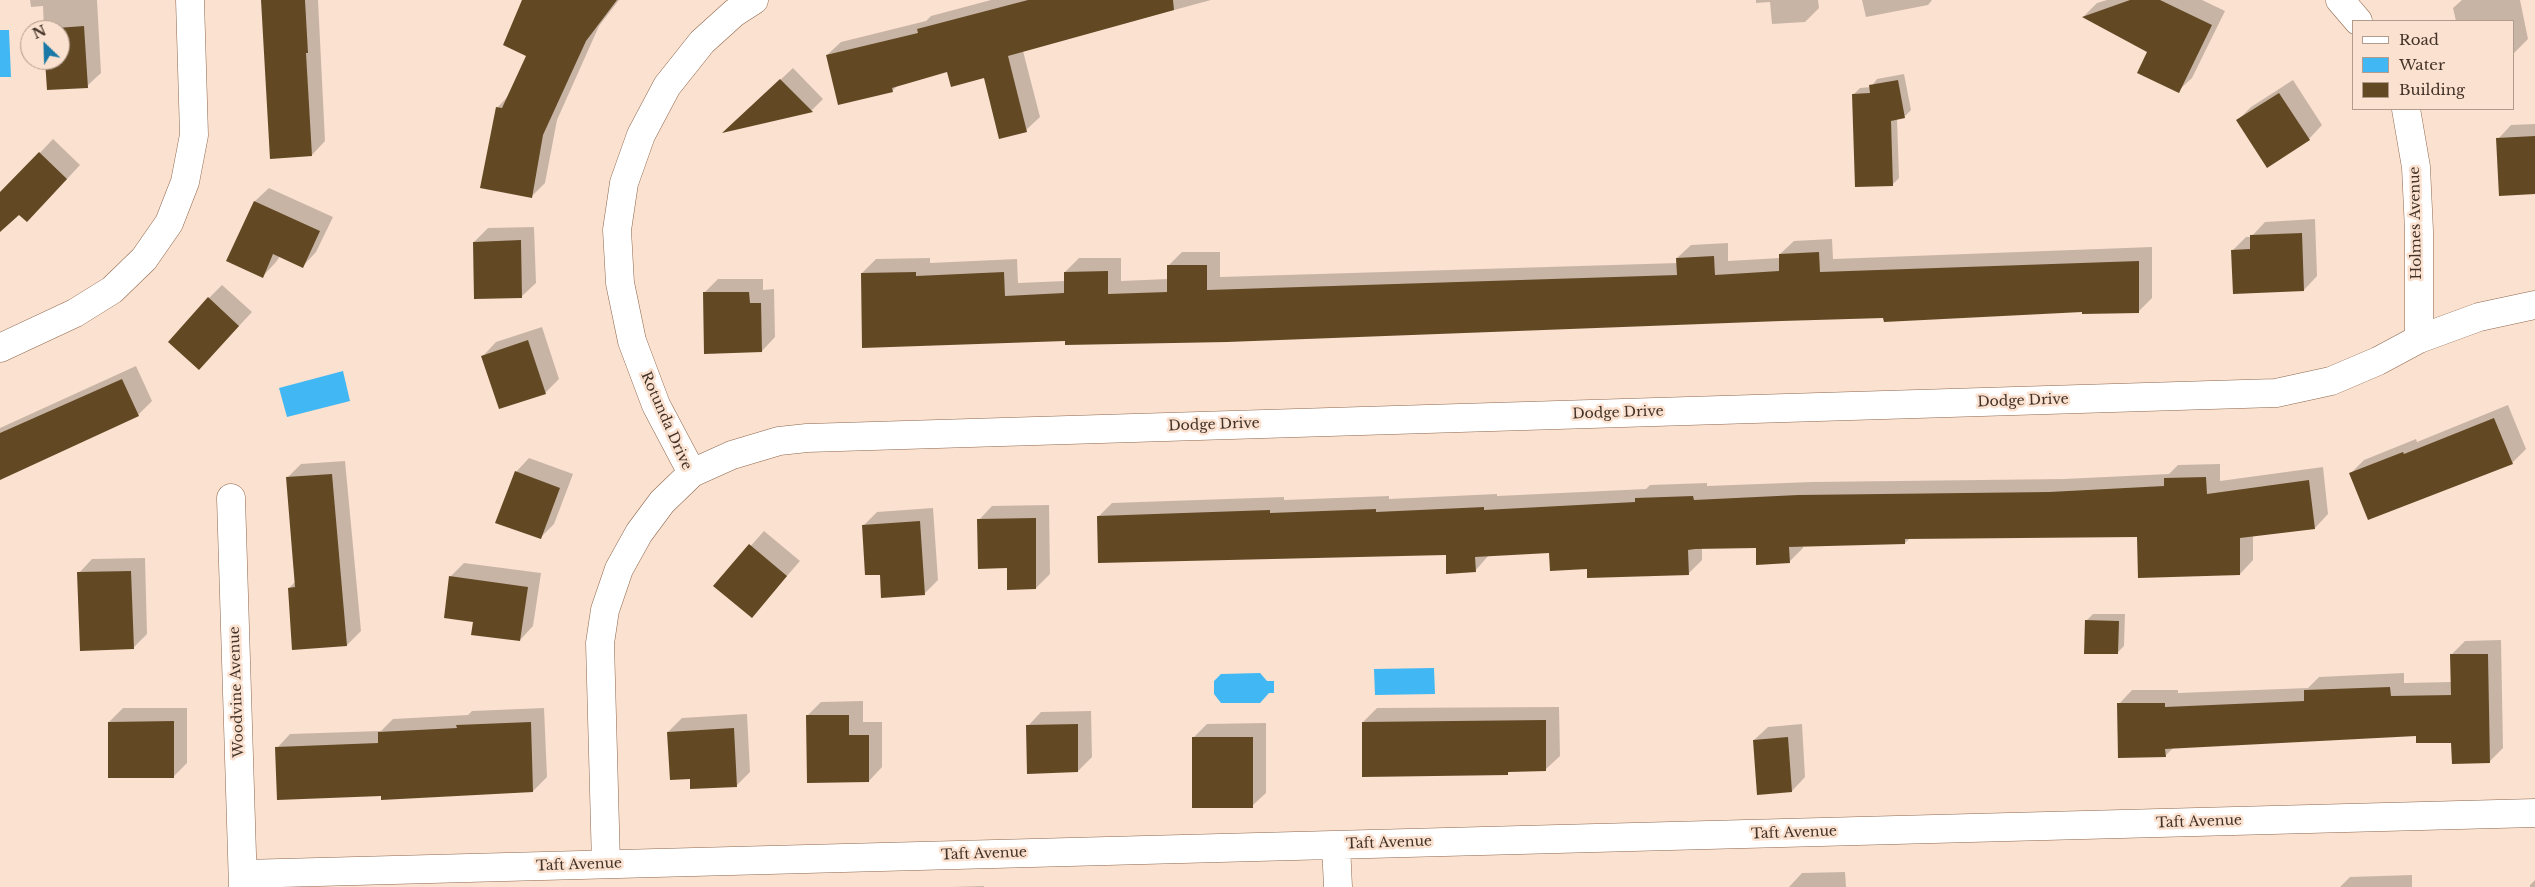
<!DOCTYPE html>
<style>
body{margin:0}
#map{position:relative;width:2535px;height:887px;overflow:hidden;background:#fbe1cf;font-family:"Libre Baskerville",serif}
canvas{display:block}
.legend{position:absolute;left:2352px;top:20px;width:162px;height:90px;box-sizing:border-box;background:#fbe1cf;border:1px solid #b19b8c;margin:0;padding:6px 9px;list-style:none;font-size:15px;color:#433227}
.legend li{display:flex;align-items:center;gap:10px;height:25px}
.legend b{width:25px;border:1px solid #b19b8c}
.north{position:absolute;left:20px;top:20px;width:50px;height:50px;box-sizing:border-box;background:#fbe1cf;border:1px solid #b19b8c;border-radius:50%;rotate:336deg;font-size:14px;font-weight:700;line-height:20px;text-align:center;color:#433227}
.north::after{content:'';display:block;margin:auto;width:18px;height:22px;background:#1a79a6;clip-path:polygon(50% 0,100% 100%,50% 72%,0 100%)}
</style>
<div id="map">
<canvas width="2535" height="887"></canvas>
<ul class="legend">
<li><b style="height:6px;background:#fff"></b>Road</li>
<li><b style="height:14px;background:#41b7f3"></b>Water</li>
<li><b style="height:14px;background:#624924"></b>Building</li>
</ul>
<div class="north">N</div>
</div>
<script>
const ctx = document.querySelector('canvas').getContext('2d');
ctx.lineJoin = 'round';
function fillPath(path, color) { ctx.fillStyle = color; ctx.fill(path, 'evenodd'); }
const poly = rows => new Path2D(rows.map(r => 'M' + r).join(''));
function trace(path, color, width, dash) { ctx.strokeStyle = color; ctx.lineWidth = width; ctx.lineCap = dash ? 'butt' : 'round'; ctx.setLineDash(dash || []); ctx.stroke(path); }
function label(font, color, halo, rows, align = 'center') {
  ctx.font = font + ' "Libre Baskerville",serif'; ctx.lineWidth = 5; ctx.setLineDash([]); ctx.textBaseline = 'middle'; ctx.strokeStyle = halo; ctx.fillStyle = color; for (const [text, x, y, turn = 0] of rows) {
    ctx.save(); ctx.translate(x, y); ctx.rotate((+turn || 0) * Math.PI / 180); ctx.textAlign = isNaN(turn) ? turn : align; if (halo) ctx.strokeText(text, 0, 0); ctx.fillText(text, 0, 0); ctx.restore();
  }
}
fillPath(poly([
 [0,30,9,30,11,77,0,77],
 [343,371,350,401,287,417,279,388],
 [1434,668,1435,694,1375,695,1374,669],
 [1260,673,1267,681,1274,681,1274,693,1269,693,1260,703,1221,703,1214,694,1214,681,1221,674]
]), '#41b7f3');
fillPath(poly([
 [30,0,97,0,101,73,87,86,46,60,60,60,60,30,44,30,43,6,31,7],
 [262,0,318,0,325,141,312,155],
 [553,0,619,0,599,26,557,120,545,183,532,196,497,108,510,94],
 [991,0,1211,0,1023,51,1040,117,1026,130,985,76,948,71,899,84,892,91,827,55,841,42,926,21,931,16],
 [1756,0,1818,0,1819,8,1805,22,1772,24,1770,2,1756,3],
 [1862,0,1932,0,1928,5,1866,17],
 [2107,0,2202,0,2225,11,2192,78,2178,91,2149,52,2084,16,2097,3],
 [2462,0,2520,0,2528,39,2514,53,2514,21,2456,21,2453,8],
 [793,68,823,99,812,110,726,131],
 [1904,74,1911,110,1904,117,1897,118,1899,178,1892,185,1853,95,1860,88,1871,87,1877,79],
 [2293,80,2322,125,2309,139,2238,120,2251,107],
 [2535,124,2535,192,2498,139,2511,125],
 [53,139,80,165,41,207,0,195],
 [269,188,333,217,316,252,303,266,280,256,276,262,263,276,255,201],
 [2315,219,2317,276,2304,290,2232,251,2246,237,2251,237,2265,222],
 [534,227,536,283,522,296,474,242,488,228],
 [1832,239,1833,259,2152,247,2152,298,2138,312,2083,311,1066,339,862,273,876,259,930,258,930,263,1017,259,1018,283,1065,281,1065,272,1079,258,1121,258,1121,281,1168,279,1168,266,1182,252,1220,252,1220,277,1678,263,1677,258,1691,245,1728,243,1728,261,1780,258,1780,254,1794,241],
 [718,279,763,279,763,290,774,289,775,337,762,351,704,293],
 [222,285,252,312,213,354,209,298],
 [542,327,559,379,545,393,483,356,496,342],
 [136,366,152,401,138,415,0,478,0,428],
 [2508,405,2526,449,2512,463,2369,518,2350,474,2364,460,2416,439,2417,442],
 [529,458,573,474,554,524,540,538,516,472],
 [345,461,361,631,347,645,289,588,296,581,287,478,301,464],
 [2220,464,2220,481,2323,467,2328,514,2315,528,2253,535,2253,560,2240,574,2138,535,1910,538,1905,543,1803,545,1803,548,1789,562,1757,546,1702,547,1702,560,1688,574,1588,568,1551,552,1489,555,1475,571,1447,554,1098,517,1112,503,1284,497,1284,500,1389,496,1389,499,1497,494,1497,496,1646,489,1650,485,1707,483,1707,486,1812,482,2064,479,2169,474,2178,465],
 [1049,505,1050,574,1036,588,1008,567,979,520,992,506],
 [933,508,938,580,924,594,881,573,863,526,877,512],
 [764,531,800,561,752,616,715,586],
 [145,558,147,634,133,648,79,573,92,559],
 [464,563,541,573,533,626,520,640,474,621,451,576],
 [2093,614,2125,614,2124,646,2117,653,2086,621],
 [2501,640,2503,748,2489,762,2452,741,2417,734,2174,747,2165,756,2119,704,2132,690,2178,690,2178,693,2308,688,2319,677,2404,673,2404,683,2452,682,2451,655,2465,641],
 [863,701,863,722,882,722,882,767,869,781,807,716,821,702],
 [1559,707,1560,756,1546,769,1511,770,1508,773,1363,722,1377,708],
 [123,708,187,708,187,763,173,777,109,722],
 [544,708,547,777,533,791,382,795,277,748,290,734,381,731,393,719,468,715,472,711],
 [1091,711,1092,757,1078,771,1028,726,1041,712],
 [747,714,750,772,736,786,668,732,682,718],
 [1266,723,1266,793,1252,806,1193,738,1207,724],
 [1802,724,1805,777,1792,791,1754,740,1768,727],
 [1845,872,1846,887,1789,887,1802,873],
 [2412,875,2412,887,2340,887,2350,877],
 [2535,880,2535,887,2530,887,2530,885],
 [984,886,984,887,951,887]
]), '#0003');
fillPath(poly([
 [261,0,305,0,308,53,306,53,312,156,270,159],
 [522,0,617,0,586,41,543,135,532,198,480,188,496,107,502,108,526,56,503,45],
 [1028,0,1173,0,1174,10,1008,56,1027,132,999,139,984,78,951,87,947,72,892,88,893,92,838,105,826,55,918,33,917,29],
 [2130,0,2160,0,2212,25,2179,93,2137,73,2147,52,2082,17],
 [84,26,88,88,47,90,45,60,60,60,60,30,43,29],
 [780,79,813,112,722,133],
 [1898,80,1905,118,1891,121,1893,186,1855,187,1852,94,1870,93,1869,85],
 [2279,93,2310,140,2267,168,2236,120],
 [2535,136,2535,194,2499,196,2496,138],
 [39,152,67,179,27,222,19,215,0,232,0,192],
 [254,201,320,231,303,268,273,254,263,278,226,261],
 [2302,233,2304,291,2233,294,2231,250,2250,249,2250,235],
 [521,240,522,298,474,299,473,242],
 [1819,252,1820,272,2139,261,2139,313,2082,314,2082,312,1884,322,1883,318,1781,321,1227,342,1065,345,1065,341,862,348,861,273,916,272,916,276,1004,272,1005,296,1064,293,1064,272,1108,271,1108,294,1167,292,1167,265,1207,265,1207,290,1677,275,1676,258,1714,256,1715,275,1779,271,1779,254],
 [703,292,749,292,750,303,761,303,762,352,704,354],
 [208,297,239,326,199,370,168,342],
 [528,340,546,394,499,409,481,356],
 [122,379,139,416,0,480,0,433],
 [2494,418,2513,464,2368,520,2349,473,2403,452,2404,454],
 [515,471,560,488,541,539,495,523],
 [332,474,347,646,292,650,288,588,295,587,286,477],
 [2206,477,2207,494,2309,480,2315,529,2240,538,2240,575,2138,578,2137,537,1905,539,1905,544,1789,547,1790,563,1756,565,1756,548,1695,549,1688,550,1689,575,1587,578,1587,569,1550,571,1549,553,1475,557,1476,572,1446,574,1446,555,1098,563,1097,516,1270,510,1270,513,1376,509,1376,512,1484,507,1484,510,1635,502,1635,498,1693,496,1694,500,1798,495,2049,492,2164,486,2164,478],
 [1036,518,1036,589,1007,590,1007,568,978,569,977,519],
 [920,521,925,595,881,598,880,575,865,575,862,525],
 [749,544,787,576,752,618,713,586],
 [131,571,134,649,80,651,77,572],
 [449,576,528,587,520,641,471,635,473,622,444,618],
 [2085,620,2119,621,2118,654,2084,654],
 [2450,654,2488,654,2490,763,2452,764,2451,743,2416,743,2416,736,2165,749,2166,757,2118,758,2117,703,2165,703,2165,707,2304,701,2304,690,2390,687,2391,696,2451,695],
 [806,715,849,715,849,735,869,735,869,782,807,783],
 [1546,720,1546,771,1508,772,1508,775,1362,777,1362,722],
 [174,721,174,778,108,778,108,722],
 [531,722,533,792,381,800,381,796,277,800,275,747,378,743,378,732,457,728,456,725],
 [1078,724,1078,772,1027,774,1026,725],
 [734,728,737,787,690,789,690,779,670,780,667,732],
 [1192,737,1253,737,1253,808,1192,808],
 [1788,737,1792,792,1757,795,1753,740]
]), '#624924');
const minor = poly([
 [2340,0,2358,21],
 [2406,109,2416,167,2419,231,2419,339],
 [0,348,75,313,112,290,144,259,169,223,185,182,194,135,190,0],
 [692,473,656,405,632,341,620,283,617,230,624,183,641,135,667,86,702,42,734,13,754,0],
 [231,498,243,887],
 [1336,845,1338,887],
 [606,864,600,643,605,610,619,569,639,533,662,502,692,473,732,455,779,441,807,438,2276,393,2331,381,2378,361,2419,339,2479,317,2535,305],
 [243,874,2535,813]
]);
trace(minor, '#8d674d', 29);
trace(minor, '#fff', 28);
label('14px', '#433227', '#fbe1cf', [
 ["Holmes Avenue",2416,223,-91],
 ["Dodge Drive",2023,401,-2],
 ["Dodge Drive",1618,413,-2],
 ["Rotunda Drive",666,421,66],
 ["Dodge Drive",1214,425,-2],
 ["Woodvine Avenue",237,692,-92],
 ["Taft Avenue",2199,822,-2],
 ["Taft Avenue",1794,833,-2],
 ["Taft Avenue",1389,843,-2],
 ["Taft Avenue",984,854,-2],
 ["Taft Avenue",579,865,-2]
]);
</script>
